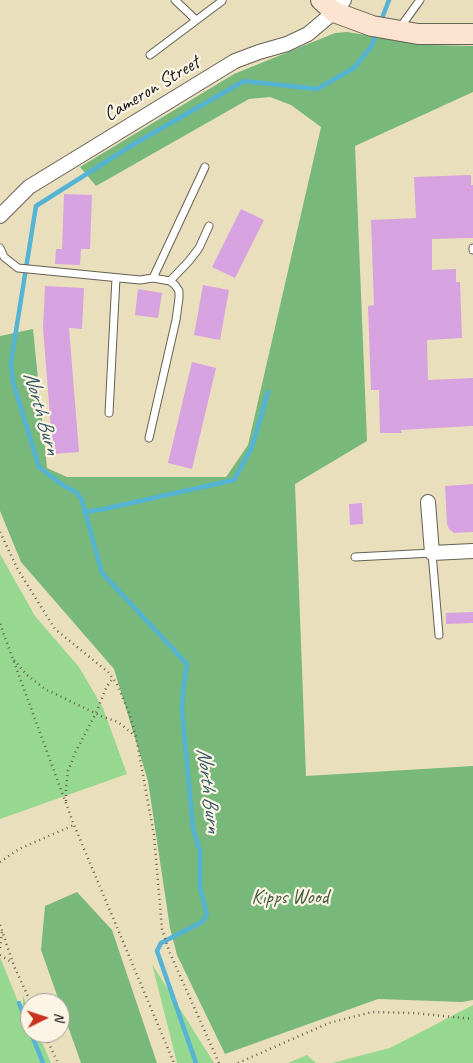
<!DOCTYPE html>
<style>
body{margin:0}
#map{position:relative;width:473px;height:1063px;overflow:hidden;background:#eadfbc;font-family:Caveat,sans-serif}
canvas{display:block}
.north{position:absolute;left:20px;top:993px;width:50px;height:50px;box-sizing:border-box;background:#fcf5e5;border:1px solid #a29e95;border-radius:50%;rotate:86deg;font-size:14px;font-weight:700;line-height:20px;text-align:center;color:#1c1c1c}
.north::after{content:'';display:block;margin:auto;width:18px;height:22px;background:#c8321e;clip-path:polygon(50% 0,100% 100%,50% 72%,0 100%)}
</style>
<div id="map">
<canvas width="473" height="1063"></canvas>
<div class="north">N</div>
</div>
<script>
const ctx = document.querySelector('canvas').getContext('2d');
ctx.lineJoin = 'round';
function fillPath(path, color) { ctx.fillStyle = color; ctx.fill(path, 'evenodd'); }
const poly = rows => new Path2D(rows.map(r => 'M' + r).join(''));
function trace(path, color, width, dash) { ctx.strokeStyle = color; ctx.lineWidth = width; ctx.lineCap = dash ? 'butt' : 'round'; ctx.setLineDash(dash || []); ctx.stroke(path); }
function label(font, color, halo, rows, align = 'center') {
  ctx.font = font + ' Caveat,sans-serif'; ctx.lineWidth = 4.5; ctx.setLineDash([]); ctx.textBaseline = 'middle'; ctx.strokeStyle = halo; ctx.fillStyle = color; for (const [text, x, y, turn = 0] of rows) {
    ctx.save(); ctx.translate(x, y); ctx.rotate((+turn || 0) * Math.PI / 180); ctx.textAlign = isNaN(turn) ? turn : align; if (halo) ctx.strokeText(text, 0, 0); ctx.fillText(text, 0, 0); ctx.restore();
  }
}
fillPath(poly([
 [0,554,35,616,79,667,103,708,127,774,0,819],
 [0,957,23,1014,23,996,30,1013,30,1033,38,1033,51,1063,0,1063],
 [152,964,214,1063,177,1063],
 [473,1005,473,1063,332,1063,390,1048],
 [307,1055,316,1063,288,1063]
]), '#96d88f');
fillPath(poly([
 [347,32,429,45,473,46,473,92,355,146,367,441,295,484,306,776,473,766,473,1000,462,1002,378,999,225,1054,177,955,170,928,148,781,114,669,21,562,0,511,0,336,33,329,47,468,67,477,226,477,248,445,321,127,291,105,270,97,249,99,96,186,80,167,234,74,335,33],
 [77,892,112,930,157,1063,81,1063,41,950,45,906]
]), '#78b87a');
trace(poly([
 [381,21,389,0],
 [84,512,104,509,234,480,252,447,268,392],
 [19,1003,30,1031],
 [31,1033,43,1063],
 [196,1063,157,951,161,943,202,922,207,915,200,887,200,851,193,828,182,710,183,692,187,664,102,573,82,500,76,492,64,486,39,467,13,382,11,362,36,206,134,144,244,81,317,89,354,68,371,47,378,31]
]), '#55b3d3', 4.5);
fillPath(poly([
 [471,175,471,185,473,185,473,238,432,239,432,270,456,269,456,282,460,282,462,338,427,340,428,380,473,378,473,426,401,430,402,433,380,433,379,390,371,390,368,306,374,305,371,220,416,218,414,177],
 [64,194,92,195,90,249,81,249,80,265,55,264,56,249,62,249],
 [241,209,264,220,235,278,212,267],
 [203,285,229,290,220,340,194,335],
 [45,286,84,288,82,329,69,328,79,452,53,454,43,328],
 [138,289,162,293,158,318,135,315],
 [192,362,216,368,192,469,168,463],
 [473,484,473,532,454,533,449,529,447,524,445,486],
 [362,503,363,524,350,525,349,504],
 [473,612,473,623,446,624,446,613]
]), '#d6a3e0');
const service = poly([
 [175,0,196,20],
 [399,29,420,0],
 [150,55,222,1],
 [0,248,4,257,18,268,140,280,153,278,170,281,175,285,179,291,179,298,176,320,149,438],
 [473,248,473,250],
 [153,278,205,167],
 [170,281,189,261,199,248,209,226],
 [109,413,116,278],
 [355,557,432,553,439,635]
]);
const minor = poly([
 [0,216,29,187,235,61,259,52,287,44,308,34,334,12,344,0],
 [428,502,432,553,473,551]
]);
const secondary = poly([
 [321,0,334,12,372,26,418,34,473,34]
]);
trace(service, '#646054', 9);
trace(minor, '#646054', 16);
trace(secondary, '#646054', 22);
trace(poly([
 [0,532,18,570,55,629,108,672,117,684,130,715,136,737,154,835,162,929,169,951,219,1063],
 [0,624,74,825,174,1063],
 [14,660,27,675,45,689,101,716,118,722,134,735],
 [66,801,66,788,68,771,75,753,96,713,106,688,113,678],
 [0,862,19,849,74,825],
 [0,925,14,966,31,1003],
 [0,948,2,932],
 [0,955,13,963],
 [44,1033,58,1063],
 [238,1063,329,1023,372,1012,413,1013,473,1019]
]), '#646054', 2.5, [1, 4]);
trace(service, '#fff', 7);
trace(minor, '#fff', 14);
trace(secondary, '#fde4d1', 20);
label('20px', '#1c1c1c', '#fcf5e5', [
 ["Cameron Street",152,89,-31]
]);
label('20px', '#475e44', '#fcf5e5', [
 ["Kipps Wood",290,898]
]);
label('italic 21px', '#335865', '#fcf5e5', [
 ["North Burn",41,413,74],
 ["North Burn",208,790,83]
]);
</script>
